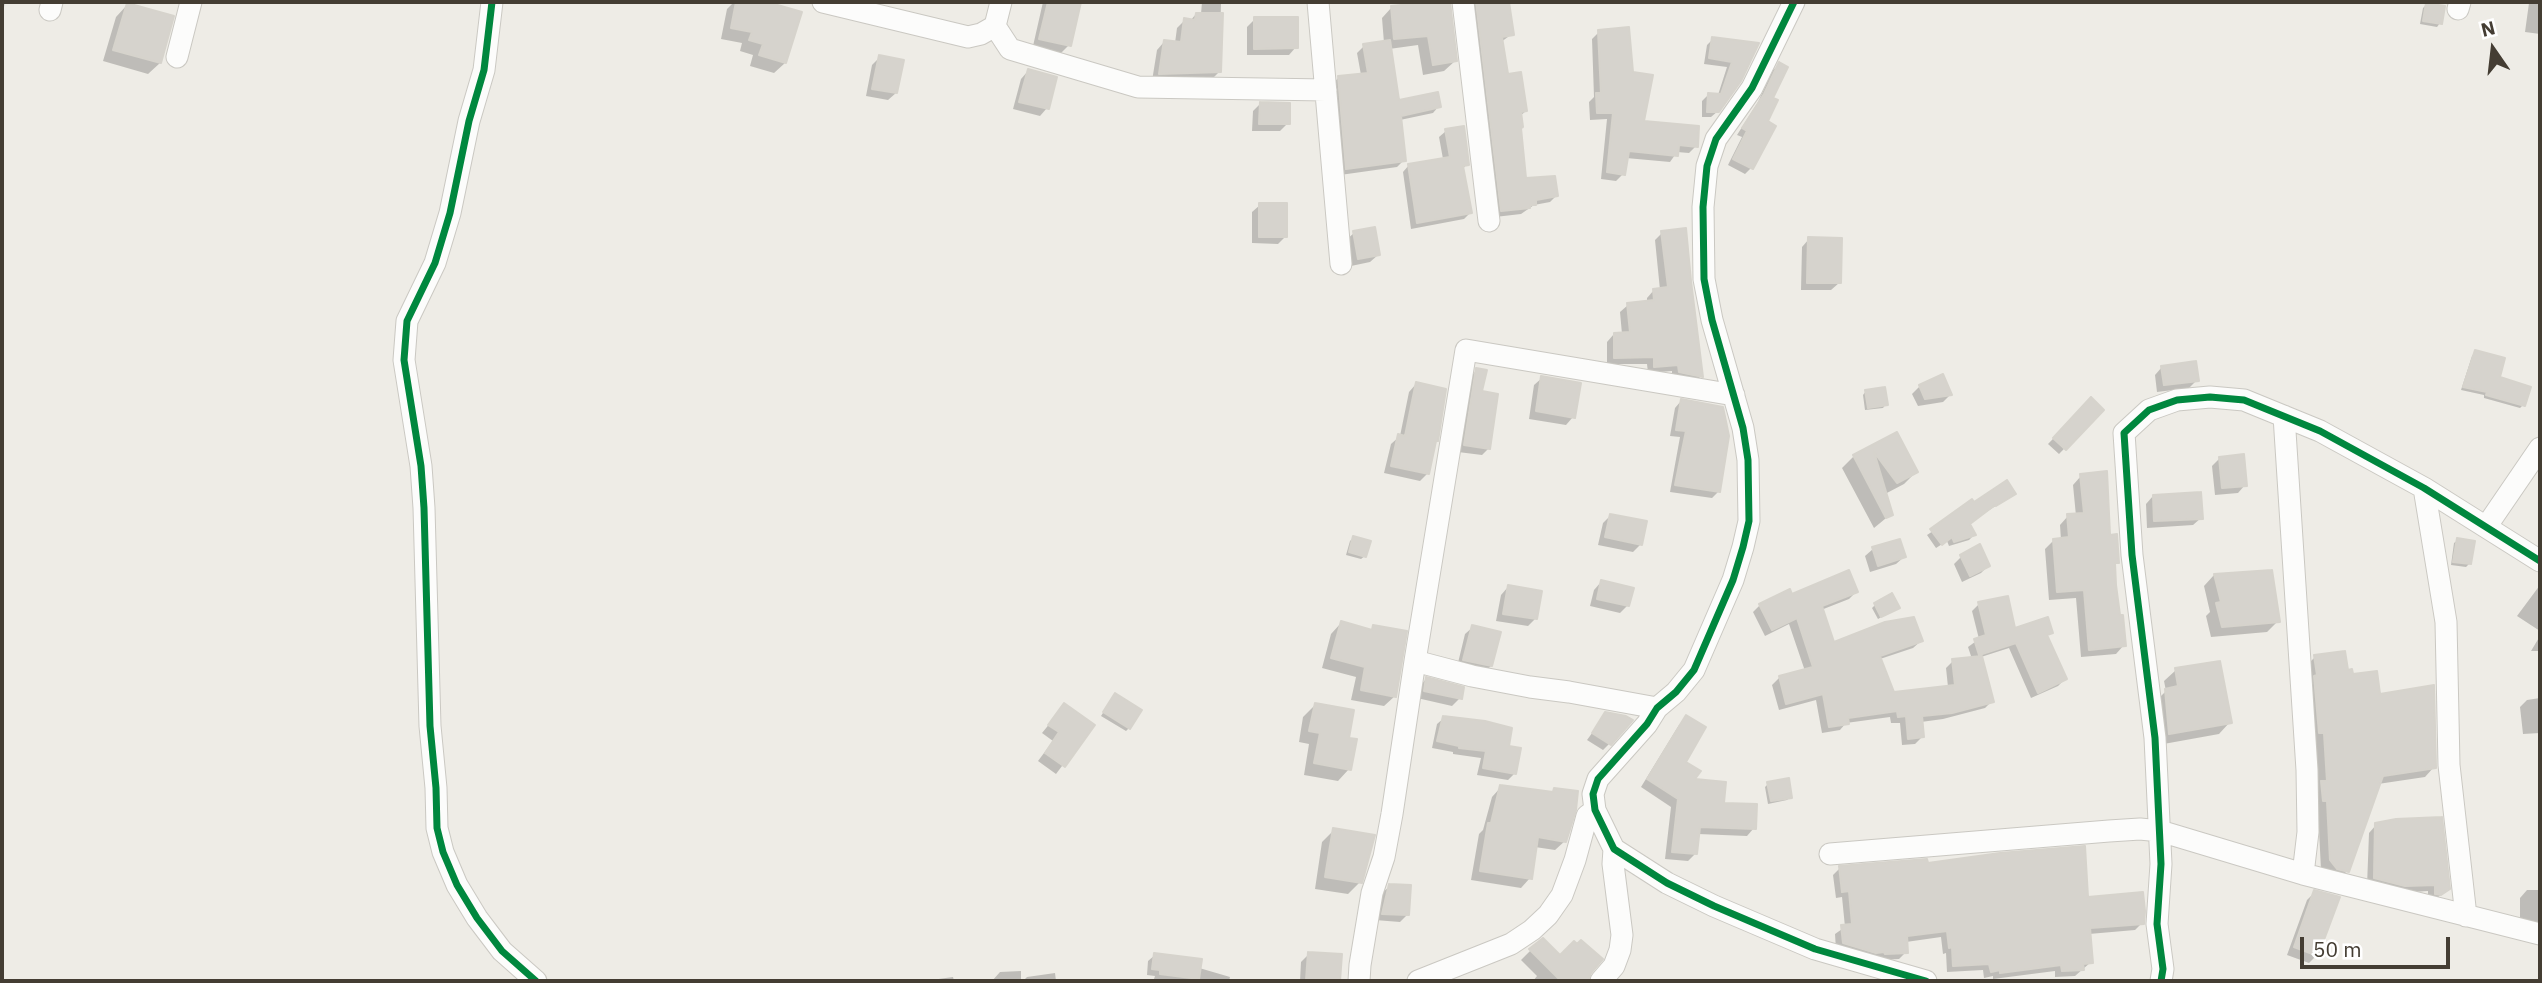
<!DOCTYPE html>
<style>
body{margin:0}
#map{position:relative;width:2542px;height:983px;overflow:hidden;background:#eeece6;font-family:"IBM Plex Sans",sans-serif}
canvas{display:block}
.frame{position:absolute;inset:0;border:4px solid #443d33;pointer-events:none}
.north{position:absolute;left:2458px;top:14px;width:70px;height:70px;-webkit-text-stroke:5px #fff;paint-order:stroke;rotate:346deg;font-size:19px;font-weight:700;line-height:28px;text-align:center;color:#443d33}
.north::after{content:'';display:block;margin:auto;width:24px;height:32px;background:#443d33;clip-path:polygon(50% 0,100% 100%,50% 72%,0 100%)}
.scale{position:absolute;left:2300px;top:937px;width:150px;height:32px;box-sizing:border-box;border:4px solid #443d33;border-top:0;padding-left:9px;font-size:21px;line-height:24px;white-space:nowrap;color:#443d33;-webkit-text-stroke:5px #fff;paint-order:stroke}
</style>
<div id="map">
<canvas width="2542" height="983"></canvas>
<div class="frame"></div>
<div class="north">N</div>
<div class="scale">50 m</div>
</div>
<script>
const ctx = document.querySelector('canvas').getContext('2d');
ctx.lineJoin = 'round';
function fillPath(path, color) { ctx.fillStyle = color; ctx.fill(path, 'evenodd'); }
const poly = rows => new Path2D(rows.map(r => 'M' + r).join(''));
function trace(path, color, width, dash) { ctx.strokeStyle = color; ctx.lineWidth = width; ctx.lineCap = dash ? 'butt' : 'round'; ctx.setLineDash(dash || []); ctx.stroke(path); }
fillPath(poly([
 [2,2,5,2,2,17],
 [734,2,754,2,799,13,785,63,774,73,750,66,753,55,740,51,742,43,721,39,727,9],
 [1043,2,1079,2,1069,45,1061,53,1033,46],
 [1202,2,1231,2,1229,4,1221,4,1219,72,1212,79,1152,81,1157,50,1164,42,1175,43,1177,28,1185,20,1190,21,1196,14,1201,14],
 [1449,2,1455,61,1444,71,1423,75,1418,45,1389,49,1397,102,1439,106,1433,113,1400,120,1404,160,1397,167,1340,175,1332,85,1338,78,1361,75,1357,53,1364,46,1384,43,1382,18,1392,7],
 [1475,2,1507,2,1512,34,1501,42,1507,76,1526,111,1520,116,1519,129,1524,180,1557,195,1550,202,1534,205,1521,214,1495,217,1469,7],
 [2540,2,2540,34,2525,32,2529,3],
 [127,5,160,63,148,74,103,61,116,17],
 [2426,5,2440,23,2437,27,2420,24,2423,8],
 [1255,19,1296,47,1289,55,1247,55,1247,27],
 [1599,32,1642,122,1696,146,1689,153,1677,152,1670,162,1626,158,1623,174,1616,181,1601,179,1607,119,1590,120,1589,102,1594,97,1592,39],
 [1713,39,1757,45,1718,111,1711,117,1702,117,1702,101,1708,95,1718,95,1727,67,1704,64,1707,45],
 [880,57,896,93,888,100,866,96,872,65],
 [1780,64,1751,168,1745,174,1728,165,1742,137,1737,135,1758,102,1773,70],
 [1028,71,1047,108,1040,116,1013,109,1021,79],
 [1260,104,1288,123,1280,131,1252,131,1253,111],
 [1446,131,1467,164,1462,170,1470,213,1464,219,1411,229,1403,172,1409,165,1443,159,1439,137],
 [1260,205,1286,236,1278,244,1252,243,1252,212],
 [1354,233,1378,255,1370,262,1351,266,1346,240],
 [1662,233,1701,376,1694,383,1672,379,1672,371,1648,373,1647,364,1607,364,1607,342,1614,334,1622,334,1620,312,1628,305,1647,303,1647,298,1654,290,1660,290,1655,240],
 [1809,239,1839,283,1831,290,1801,290,1802,247],
 [2475,352,2523,405,2520,408,2484,398,2484,395,2461,390,2472,356],
 [2162,367,2197,380,2189,388,2157,392,2155,375],
 [1477,370,1489,448,1482,455,1458,452,1470,377],
 [1542,378,1573,417,1566,425,1529,419,1534,385],
 [1416,384,1428,473,1420,481,1384,473,1391,444,1400,436,1409,392],
 [1920,386,1950,395,1943,402,1918,406,1912,394],
 [1866,391,1886,404,1883,408,1865,410,1863,395],
 [2091,400,2102,410,2059,454,2048,444],
 [1681,401,1719,491,1712,498,1670,492,1680,437,1670,436,1675,408],
 [1896,434,1916,472,1904,484,1885,494,1891,514,1874,528,1842,468,1854,456],
 [2220,458,2245,485,2238,493,2215,495,2212,466],
 [2081,476,2117,562,2113,566,2115,585,2124,645,2116,654,2081,657,2076,598,2049,600,2045,549,2054,540,2061,540,2060,525,2068,516,2076,516,2073,485],
 [2014,494,1968,524,1974,535,1969,540,1949,546,1947,541,1936,548,1927,535,1974,504],
 [2153,496,2201,518,2193,525,2147,528,2146,504],
 [1610,516,1641,544,1633,552,1598,545,1603,523],
 [1353,538,1365,556,1361,559,1346,555,1350,541],
 [2458,540,2470,563,2466,567,2451,565,2454,543],
 [1873,549,1904,557,1896,564,1870,572,1865,556],
 [1961,557,1988,566,1981,573,1962,582,1954,564],
 [2214,575,2278,621,2267,632,2211,637,2206,616,2210,612,2204,586],
 [1601,582,1628,605,1620,613,1590,606,1594,590],
 [2540,585,2540,631,2517,616],
 [1508,587,1535,619,1528,626,1496,621,1501,595],
 [1856,592,1849,599,1821,610,1833,645,1921,641,1913,648,1880,659,1893,694,1948,687,1946,668,1953,661,1972,659,1968,647,1979,639,1972,611,1979,604,2014,630,2051,632,2046,637,2065,679,2058,686,2031,698,2009,648,1981,657,1992,701,1985,708,1943,719,1921,722,1922,737,1915,744,1902,745,1900,723,1891,723,1890,717,1846,723,1840,730,1822,733,1816,700,1779,710,1772,685,1779,678,1805,671,1789,624,1765,636,1753,612,1760,605,1791,597],
 [1875,605,1898,608,1878,619,1872,608],
 [1341,623,1369,631,1374,627,1395,696,1384,706,1351,700,1356,677,1322,668,1331,634],
 [1473,627,1491,666,1483,673,1457,667,1465,634],
 [2540,636,2540,651,2531,651],
 [2315,657,2347,672,2379,696,2434,767,2425,777,2378,784,2347,871,2337,881,2321,870,2318,810,2312,792,2318,787,2305,667],
 [2176,670,2230,722,2219,734,2158,745,2154,703,2166,691,2164,681],
 [1426,679,1460,698,1452,706,1417,698,1419,687],
 [2540,698,2540,733,2523,734,2520,707,2527,700],
 [1112,699,1129,728,1126,731,1101,716],
 [1315,705,1347,739,1349,769,1338,781,1304,775,1309,744,1299,742,1303,717],
 [1064,706,1092,726,1056,774,1038,761,1053,741,1042,733],
 [1606,714,1610,743,1603,750,1587,740],
 [1686,717,1684,763,1692,781,1754,828,1747,836,1698,834,1695,854,1688,861,1665,859,1671,807,1641,787,1679,725],
 [1444,718,1507,747,1514,774,1508,780,1477,775,1481,758,1453,754,1453,752,1432,748,1437,724],
 [1768,784,1790,797,1787,800,1768,804,1765,787],
 [1501,787,1551,794,1554,790,1565,841,1555,850,1535,847,1530,878,1521,888,1471,880,1479,834,1483,830,1492,797],
 [2376,825,2448,889,2432,902,2428,901,2428,891,2397,893,2367,886,2369,833],
 [1334,830,1360,882,1348,894,1315,889,1322,842],
 [1926,865,2086,899,2142,923,2135,930,2089,934,2091,962,2075,976,2055,977,2055,971,1993,979,1993,976,1984,978,1983,970,1947,972,1946,953,1943,954,1941,937,1906,942,1906,952,1899,959,1878,960,1836,950,1835,934,1845,927,1842,897,1836,898,1833,875,1840,868],
 [1390,886,1408,914,1400,922,1375,920,1382,893],
 [2527,890,2540,890,2540,927,2520,924,2520,898],
 [2315,892,2317,955,2309,963,2287,955,2307,900],
 [1531,950,1560,957,1589,972,1587,981,1533,981,1537,976,1521,960],
 [1309,954,1340,956,1339,981,1300,981,1301,962],
 [1155,955,1230,977,1229,981,1154,979,1155,976,1147,975,1148,961],
 [1021,971,1021,981,992,981,1000,972],
 [1055,973,1056,981,1023,981,1027,977],
 [953,977,954,981,924,981]
]), '#0003');
const building = poly([
 [736,2,767,2,802,12,786,63,759,55,763,44,749,40,752,32,731,28,736,2],
 [1048,2,1081,2,1071,46,1039,39,1048,2],
 [1431,2,1450,2,1457,61,1433,65,1428,36,1394,39,1391,6,1431,2],
 [1476,2,1509,2,1514,35,1502,37,1508,74,1521,72,1527,111,1521,112,1523,127,1521,128,1526,178,1555,176,1558,196,1536,200,1536,205,1530,205,1530,208,1501,211,1476,2],
 [127,3,174,16,161,63,113,50,127,3],
 [2426,3,2445,6,2442,24,2423,21,2426,3],
 [1196,13,1223,13,1221,72,1159,74,1164,40,1181,42,1184,18,1195,20,1196,13],
 [1254,17,1298,17,1298,48,1254,49,1254,17],
 [1629,27,1633,72,1653,75,1644,121,1699,126,1698,147,1679,145,1678,156,1629,151,1625,175,1607,172,1613,113,1597,113,1596,93,1601,93,1598,30,1629,27],
 [1712,37,1759,43,1741,81,1719,112,1707,112,1708,93,1721,94,1732,62,1709,58,1712,37],
 [1390,40,1399,100,1438,92,1441,107,1401,116,1406,161,1346,169,1338,76,1368,73,1363,44,1390,40],
 [879,55,904,60,897,93,872,89,879,55],
 [1779,62,1788,67,1773,98,1778,100,1768,121,1776,126,1753,169,1733,159,1747,131,1742,128,1764,94,1779,62],
 [1028,69,1057,77,1049,109,1019,102,1028,69],
 [1260,102,1290,103,1290,124,1259,124,1260,102],
 [1464,126,1469,165,1463,166,1472,213,1417,223,1408,164,1450,157,1445,129,1464,126],
 [1259,203,1287,203,1287,237,1259,237,1259,203],
 [1375,227,1380,255,1358,259,1353,231,1375,227],
 [1686,228,1691,281,1703,377,1679,372,1678,365,1654,367,1654,357,1614,358,1614,333,1630,332,1627,303,1654,300,1653,289,1668,287,1661,231,1686,228],
 [1808,237,1842,238,1841,283,1807,283,1808,237],
 [2475,350,2505,358,2500,377,2531,387,2525,406,2486,395,2487,392,2463,387,2475,350],
 [2196,361,2199,381,2164,385,2161,366,2196,361],
 [1476,368,1487,370,1482,391,1498,394,1490,449,1464,445,1476,368],
 [1943,374,1952,395,1925,399,1919,385,1943,374],
 [1541,376,1581,383,1575,418,1536,411,1541,376],
 [1416,382,1446,389,1438,441,1436,441,1429,474,1391,466,1398,434,1405,436,1416,382],
 [1885,387,1888,405,1868,408,1865,390,1885,387],
 [2091,397,2104,410,2066,450,2053,438,2091,397],
 [1681,399,1723,407,1729,436,1720,492,1675,485,1686,431,1676,430,1681,399],
 [1897,432,1918,472,1897,483,1874,452,1893,515,1886,518,1853,455,1897,432],
 [2244,454,2247,486,2222,488,2219,457,2244,454],
 [2107,471,2110,535,2117,534,2119,563,2115,563,2116,585,2120,615,2123,615,2126,646,2089,650,2084,590,2057,592,2053,539,2069,537,2067,514,2084,513,2080,474,2107,471],
 [2007,480,2016,494,1996,506,1995,505,1970,524,1976,535,1954,542,1952,537,1942,545,1930,529,1972,499,1974,502,2007,480],
 [2201,492,2203,519,2154,521,2153,495,2201,492],
 [1610,514,1647,521,1642,545,1605,537,1610,514],
 [1353,536,1371,541,1366,557,1349,552,1353,536],
 [2457,538,2475,541,2471,564,2453,562,2457,538],
 [1900,539,1906,557,1878,566,1872,547,1900,539],
 [1980,544,1990,566,1970,576,1960,555,1980,544],
 [1849,570,1858,592,1822,606,1834,642,1885,622,1914,617,1923,641,1880,656,1894,692,1955,685,1952,659,1982,656,1994,702,1952,713,1922,716,1924,737,1908,739,1906,716,1898,717,1897,711,1848,718,1849,724,1829,727,1823,694,1786,704,1779,676,1813,667,1797,618,1772,630,1759,604,1790,589,1792,594,1849,570],
 [2272,570,2280,622,2222,627,2216,603,2221,602,2214,574,2272,570],
 [1601,580,1634,588,1629,606,1597,599,1601,580],
 [1508,585,1542,591,1537,619,1503,614,1508,585],
 [1892,593,1900,608,1881,617,1874,603,1892,593],
 [2008,596,2015,628,2048,617,2053,633,2047,635,2067,679,2038,693,2016,643,1979,655,1974,639,1986,635,1978,602,2008,596],
 [1341,621,1372,630,1373,625,1407,631,1396,697,1361,690,1365,667,1331,658,1341,621],
 [1472,625,1501,632,1492,666,1463,660,1472,625],
 [2345,651,2348,670,2352,669,2353,674,2377,671,2380,694,2434,685,2436,768,2383,776,2349,872,2337,869,2330,860,2327,801,2323,801,2321,781,2327,781,2324,733,2319,733,2314,676,2317,675,2314,655,2345,651],
 [2220,661,2232,723,2169,734,2165,689,2178,686,2175,668,2220,661],
 [1426,677,1464,687,1462,699,1424,691,1426,677],
 [1115,693,1142,710,1130,729,1103,712,1115,693],
 [1064,703,1095,725,1065,767,1045,753,1059,732,1048,725,1064,703],
 [1315,703,1354,710,1349,738,1357,739,1351,770,1314,763,1320,733,1309,731,1315,703],
 [1605,712,1626,716,1633,720,1611,745,1592,733,1605,712],
 [1686,715,1706,727,1686,762,1701,771,1695,779,1726,782,1724,803,1757,804,1756,829,1700,827,1697,854,1672,852,1678,799,1647,779,1686,715],
 [1443,716,1485,721,1512,728,1509,746,1521,748,1516,774,1483,768,1486,751,1459,748,1459,746,1437,741,1443,716],
 [1789,778,1792,798,1771,801,1767,782,1789,778],
 [1500,785,1553,792,1554,788,1578,791,1576,810,1566,842,1538,837,1532,879,1480,871,1488,823,1491,823,1500,785],
 [2442,817,2450,889,2441,895,2435,894,2435,885,2405,886,2374,878,2375,823,2396,819,2442,817],
 [1333,828,1375,835,1362,883,1325,877,1333,828],
 [2085,846,2088,897,2143,892,2145,911,2144,924,2090,928,2093,963,2083,964,2084,970,2062,971,2061,965,2000,973,2000,970,1991,972,1989,964,1953,966,1952,947,1949,948,1947,931,1907,936,1908,953,1885,954,1884,952,1876,953,1843,943,1841,925,1852,924,1849,891,1842,892,1839,866,1927,859,1928,863,2000,853,2085,846],
 [1389,884,1411,885,1409,915,1382,914,1389,884],
 [2314,890,2340,897,2318,956,2294,947,2314,890],
 [1543,938,1560,955,1574,941,1577,944,1581,940,1603,959,1591,973,1588,981,1561,981,1529,949,1543,938],
 [1308,952,1342,954,1340,981,1306,981,1308,952],
 [1154,953,1202,959,1199,979,1160,974,1160,970,1152,969,1154,953]
]);
fillPath(building, '#d6d3cd');
trace(building, '#d6d3cc', 2);
const minor = poly([
 [492,2,484,70,469,121,450,213,435,263,407,321,404,360,421,466,424,508,430,726,436,788,437,828,443,852,457,885,477,918,502,951,536,981],
 [823,2,968,37,981,34,995,26],
 [1001,2,995,26,1010,49,1138,87,1326,90],
 [1318,2,1341,264],
 [1463,2,1489,221],
 [1794,2,1752,88,1716,139,1707,166,1703,207,1704,279,1712,320,1743,428,1748,460,1749,521,1743,547,1733,580,1694,670,1676,692,1657,708,1647,724,1598,779,1593,794,1595,810,1614,849,1667,883,1714,906,1815,949,1926,981],
 [2458,9,2460,2],
 [50,10,52,2],
 [177,57,191,2],
 [2284,416,2307,770,2308,832,2303,874],
 [2424,488,2446,622,2449,765,2466,916],
 [2486,527,2540,448],
 [1415,661,1466,350,1734,395],
 [1830,854,2109,831,2140,829,2160,831,2303,874,2540,934],
 [1359,981,1360,965,1372,893,1384,857,1392,814,1415,661,1472,676,1530,687,1569,692,1657,708],
 [1418,981,1511,944,1532,930,1548,915,1562,895,1575,860,1587,816,1595,810],
 [1601,981,1614,966,1620,950,1622,935,1613,864,1614,849],
 [2161,981,2163,969,2157,924,2161,864,2155,738,2132,555,2124,433,2149,410,2177,400,2210,397,2244,400,2320,431,2424,488,2540,561]
]);
trace(minor, '#cac8c2', 23);
trace(minor, '#fcfcfb', 21);
trace(poly([
 [492,2,484,70,469,121,450,213,435,263,407,321,404,360,421,466,424,508,430,726,436,788,437,828,443,852,457,885,477,918,502,951,536,981],
 [1794,2,1752,88,1716,139,1707,166,1703,207,1704,279,1712,320,1743,428,1748,460,1749,521,1743,547,1733,580,1694,670,1676,692,1657,708,1647,724,1598,779,1593,794,1595,810,1614,849,1667,883,1714,906,1815,949,1926,981],
 [2161,981,2163,969,2157,924,2161,864,2155,738,2132,555,2124,433,2149,410,2177,400,2210,397,2244,400,2320,431,2424,488,2540,561]
]), '#00873e', 7);
</script>
